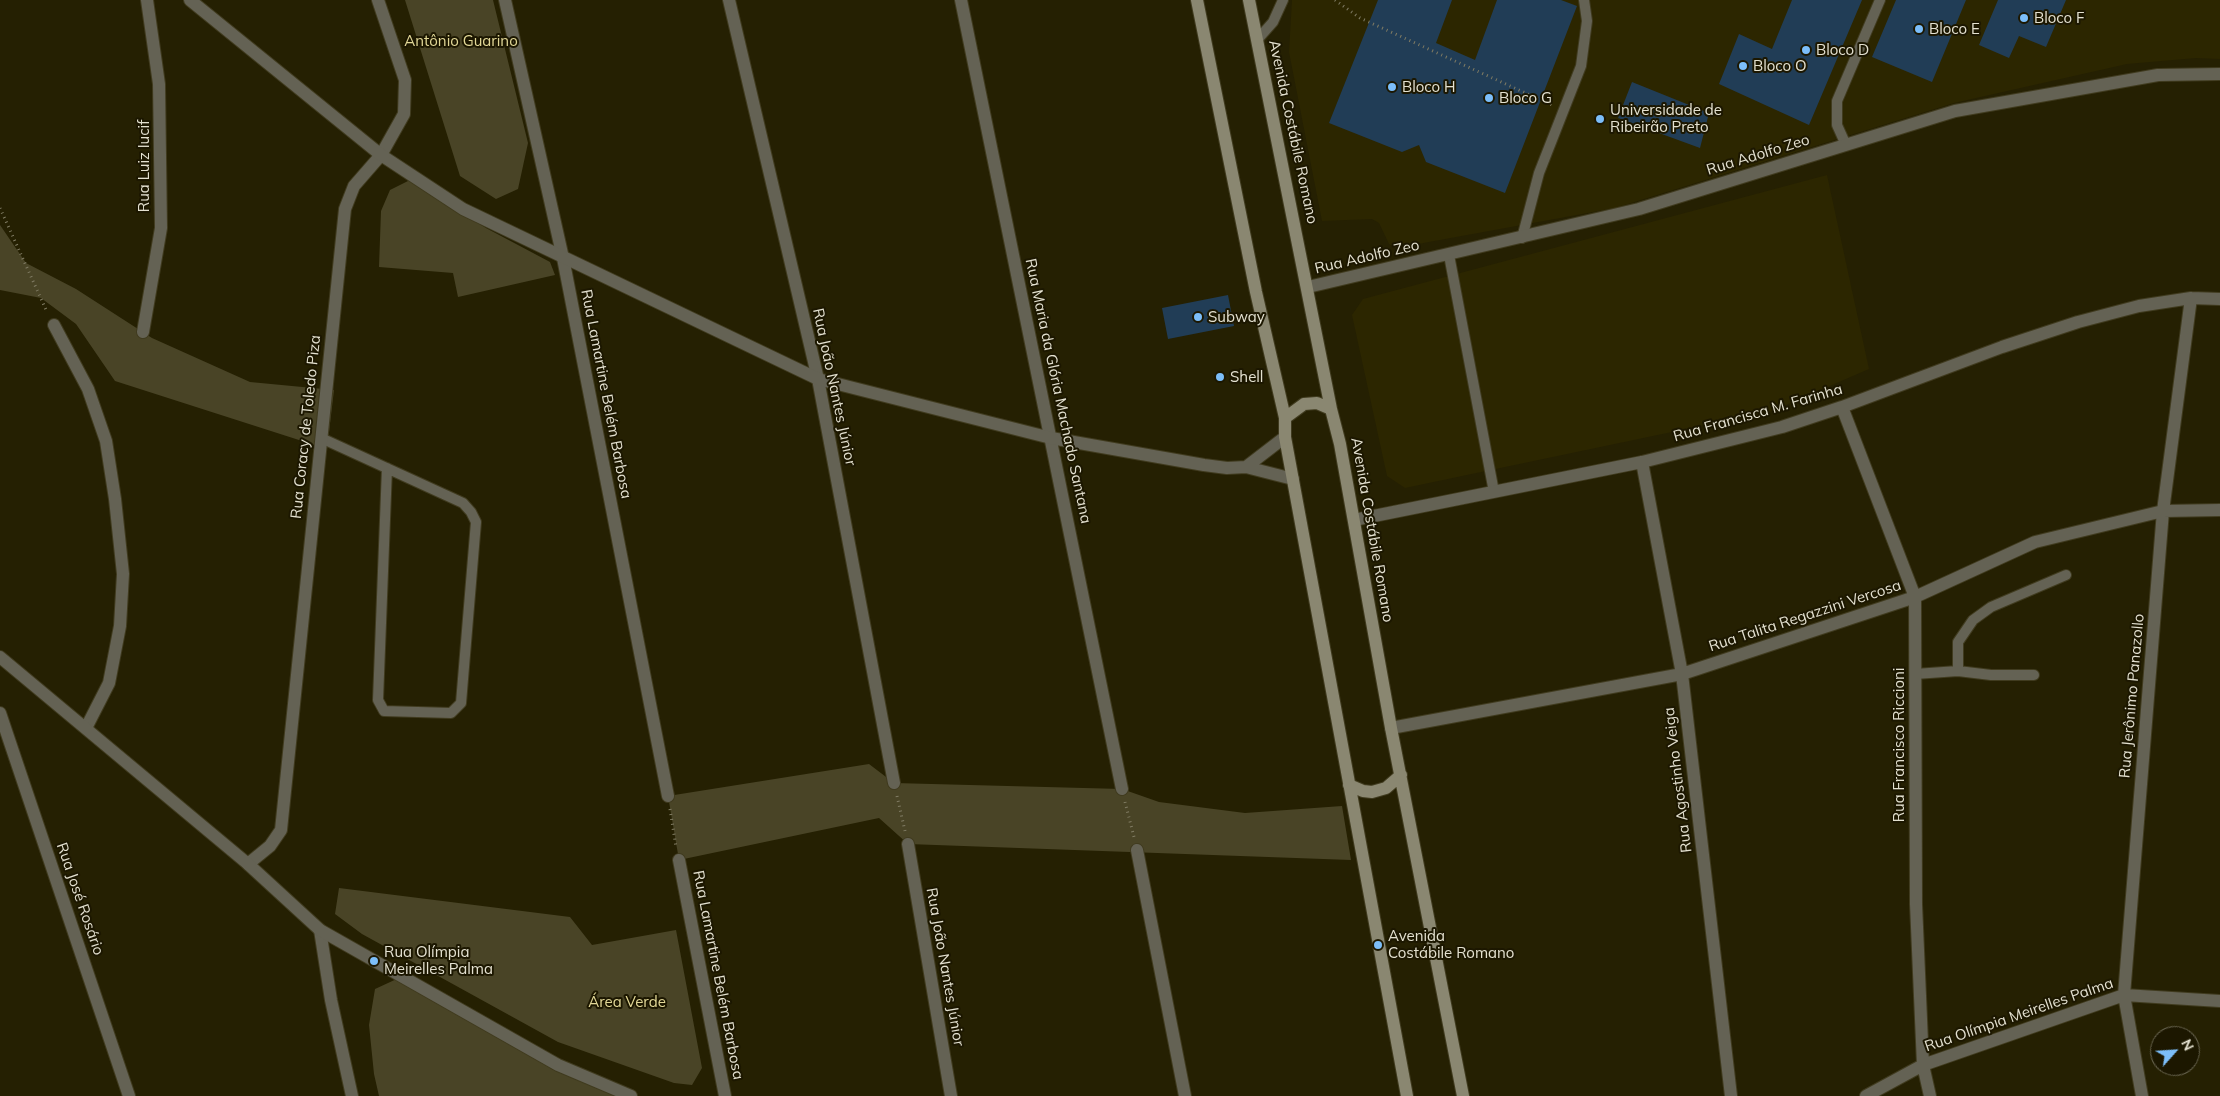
<!DOCTYPE html>
<meta charset="utf-8">
<style>
body{margin:0}
#map{position:relative;width:2220px;height:1096px;overflow:hidden;background:#252002;font-family:Mulish,sans-serif}
canvas{display:block}
.north{position:absolute;left:2150px;top:1026px;width:50px;height:50px;box-sizing:border-box;background:#1c1700;border:1px solid #6c6853;border-radius:50%;rotate:64deg;font-size:14px;font-weight:700;line-height:20px;text-align:center;color:#e4e1d0}
.north::after{content:'';display:block;margin:auto;width:18px;height:22px;background:#7cbef9;clip-path:polygon(50% 0,100% 100%,50% 72%,0 100%)}
</style>
<div id="map">
<canvas width="2220" height="1096"></canvas>
<div class="north">N</div>
</div>
<script>
const ctx = document.querySelector('canvas').getContext('2d');
ctx.lineJoin = 'round';
function fillPath(path, color) { ctx.fillStyle = color; ctx.fill(path, 'evenodd'); }
const poly = rows => new Path2D(rows.map(r => 'M' + r).join(''));
function trace(path, color, width, dash) { ctx.strokeStyle = color; ctx.lineWidth = width; ctx.lineCap = dash ? 'butt' : 'round'; ctx.setLineDash(dash || []); ctx.stroke(path); }
function label(font, color, halo, rows, align = 'center') {
  ctx.font = font + ' Mulish,sans-serif'; ctx.lineWidth = 4; ctx.setLineDash([]); ctx.textBaseline = 'middle'; ctx.strokeStyle = halo; ctx.fillStyle = color; for (const [text, x, y, turn = 0] of rows) {
    ctx.save(); ctx.translate(x, y); ctx.rotate((+turn || 0) * Math.PI / 180); ctx.textAlign = isNaN(turn) ? turn : align; if (halo) ctx.strokeText(text, 0, 0); ctx.fillText(text, 0, 0); ctx.restore();
  }
}
fillPath(poly([
 [1292,0,2220,0,2220,59,2196,58,2127,64,1954,103,1615,208,1396,248,1389,244,1379,223,1372,219,1322,221,1289,52],
 [1827,175,1869,369,1772,411,1405,488,1387,476,1352,315,1363,299]
]), '#2c2600');
fillPath(poly([
 [405,0,493,0,528,143,518,189,496,199,460,176],
 [410,180,486,228,550,262,555,275,458,297,453,273,379,267,381,211,390,190],
 [0,225,26,263,76,289,152,338,250,382,334,390,327,449,115,381,76,324,41,298,0,290],
 [869,764,894,783,1122,789,1159,802,1245,813,1342,806,1351,860,908,844,879,818,679,860,668,796],
 [339,888,570,917,592,945,676,930,702,1068,692,1085,674,1083,558,1042,362,934,335,914],
 [401,977,620,1096,379,1096,374,1074,369,1025,375,989]
]), '#494426');
fillPath(poly([
 [1378,0,1452,0,1436,43,1475,60,1497,0,1561,0,1577,6,1505,193,1426,162,1419,145,1402,152,1329,123],
 [1792,0,1862,0,1809,125,1719,84,1739,34,1772,49],
 [1896,0,1966,0,1932,82,1872,57],
 [1998,0,2066,0,2046,47,2019,36,2009,58,1979,45],
 [1632,82,1709,113,1700,148,1618,118],
 [1228,295,1234,326,1168,339,1162,308]
]), '#213d56');
const service = poly([
 [1257,40,1273,22,1283,0],
 [1846,145,1837,125,1837,101,1880,0],
 [1522,238,1539,173,1581,66,1587,21,1584,0],
 [1449,255,1494,492],
 [321,438,463,503,471,512,476,522,461,703,451,713,384,711,378,700,387,468],
 [1958,671,1958,642,1973,620,1991,607,2066,575],
 [1915,674,1958,671,1991,675,2034,675]
]);
const minor = poly([
 [505,0,563,258,668,796],
 [729,0,818,379,894,783],
 [961,0,1122,789],
 [1308,287,1639,209,1955,111,2158,75,2220,74],
 [54,325,88,389,106,441,115,499,123,574,120,626,109,683,86,728],
 [143,332,161,228,159,84,147,0],
 [1842,407,1915,597,1916,904,1923,1065,1930,1096],
 [1642,462,1682,674,1731,1096],
 [1354,520,1642,462,1782,427,1842,407,2002,347,2078,322,2139,306,2191,298,2220,299],
 [0,713,129,1096],
 [1391,728,1682,674,1915,597,2035,542,2163,511,2220,510],
 [908,844,951,1096],
 [1137,850,1185,1096],
 [679,860,725,1096],
 [248,864,270,846,281,830,345,209,354,186,381,155,404,114,405,80,378,0],
 [320,930,331,1000,352,1096],
 [1866,1096,1923,1065,2124,995,2220,1001],
 [2142,1096,2124,995,2163,511,2191,298]
]);
const tertiary = poly([
 [190,0,381,155,463,209,818,379,1051,438,1204,465,1227,468,1246,467,1293,479],
 [1246,467,1285,437],
 [0,657,248,864,320,930,558,1065,631,1096]
]);
const secondary = poly([
 [1197,0,1256,292,1285,418,1285,437,1407,1096],
 [1249,0,1331,409,1340,444,1391,728,1463,1096],
 [1285,418,1304,404,1317,403,1331,409],
 [1349,785,1363,791,1372,792,1386,788,1401,775]
]);
trace(service, '#403b1f', 12);
trace(minor, '#403b1f', 14);
trace(tertiary, '#403b1f', 14);
trace(secondary, '#403b1f', 14);
trace(poly([
 [1335,0,1360,18,1552,105],
 [0,208,47,312],
 [897,796,905,831],
 [1125,802,1134,837],
 [670,809,676,847]
]), '#807c64', 3, [1, 4]);
trace(service, '#646254', 10);
trace(minor, '#646254', 12);
trace(tertiary, '#646254', 12);
trace(secondary, '#8a8771', 12);
for (const [x, y, r, color] of [
 [2024,18,5,"#7cbef9"],
 [1919,29,5,"#7cbef9"],
 [1806,50,5,"#7cbef9"],
 [1743,66,5,"#7cbef9"],
 [1392,87,5,"#7cbef9"],
 [1489,98,5,"#7cbef9"],
 [1600,119,5,"#7cbef9"],
 [1198,317,5,"#7cbef9"],
 [1220,377,5,"#7cbef9"],
 [1378,945,5,"#7cbef9"],
 [374,961,5,"#7cbef9"]
]) { const dot = new Path2D(); dot.arc(x, y, r, 0, 2 * Math.PI); ctx.fillStyle = color; ctx.fill(dot); trace(dot, '#1c1700', 2); }
label('15px', '#e4e1d0', '#1c1700', [
 ["Bloco F",2034,18],
 ["Bloco E",1929,29],
 ["Bloco D",1816,50],
 ["Bloco O",1753,66],
 ["Bloco H",1402,87],
 ["Bloco G",1499,98],
 ["Universidade de",1610,110],
 ["Ribeirão Preto",1610,127],
 ["Subway",1208,317],
 ["Shell",1230,377],
 ["Avenida",1388,936],
 ["Costábile Romano",1388,953],
 ["Rua Olímpia",384,952],
 ["Meirelles Palma",384,969]
], 'left');
label('15px', '#e2d897', '#1c1700', [
 ["Antônio Guarino",461,41],
 ["Área Verde",627,1002]
]);
label('15px', '#e4e1d0', '#1c1700', [
 ["Avenida Costábile Romano",1293,132,78],
 ["Rua Adolfo Zeo",1758,155,-17],
 ["Rua Luiz Iucif",144,166,-90],
 ["Rua Adolfo Zeo",1367,257,-13],
 ["Rua João Nantes Júnior",834,387,78],
 ["Rua Maria da Glória Machado Santana",1058,391,78],
 ["Rua Lamartine Belém Barbosa",606,394,79],
 ["Rua Francisca M. Farinha",1758,413,-16],
 ["Rua Coracy de Toledo Piza",306,427,-84],
 ["Avenida Costábile Romano",1372,530,80],
 ["Rua Talita Regazzini Vercosa",1805,616,-18],
 ["Rua Jerônimo Panazollo",2132,696,-85],
 ["Rua Francisco Riccioni",1899,745,-90],
 ["Rua Agostinho Veiga",1678,780,-97],
 ["Rua José Rosário",80,899,71],
 ["Rua João Nantes Júnior",945,967,80],
 ["Rua Lamartine Belém Barbosa",718,975,79],
 ["Rua Olímpia Meirelles Palma",2019,1015,-19]
]);
</script>
